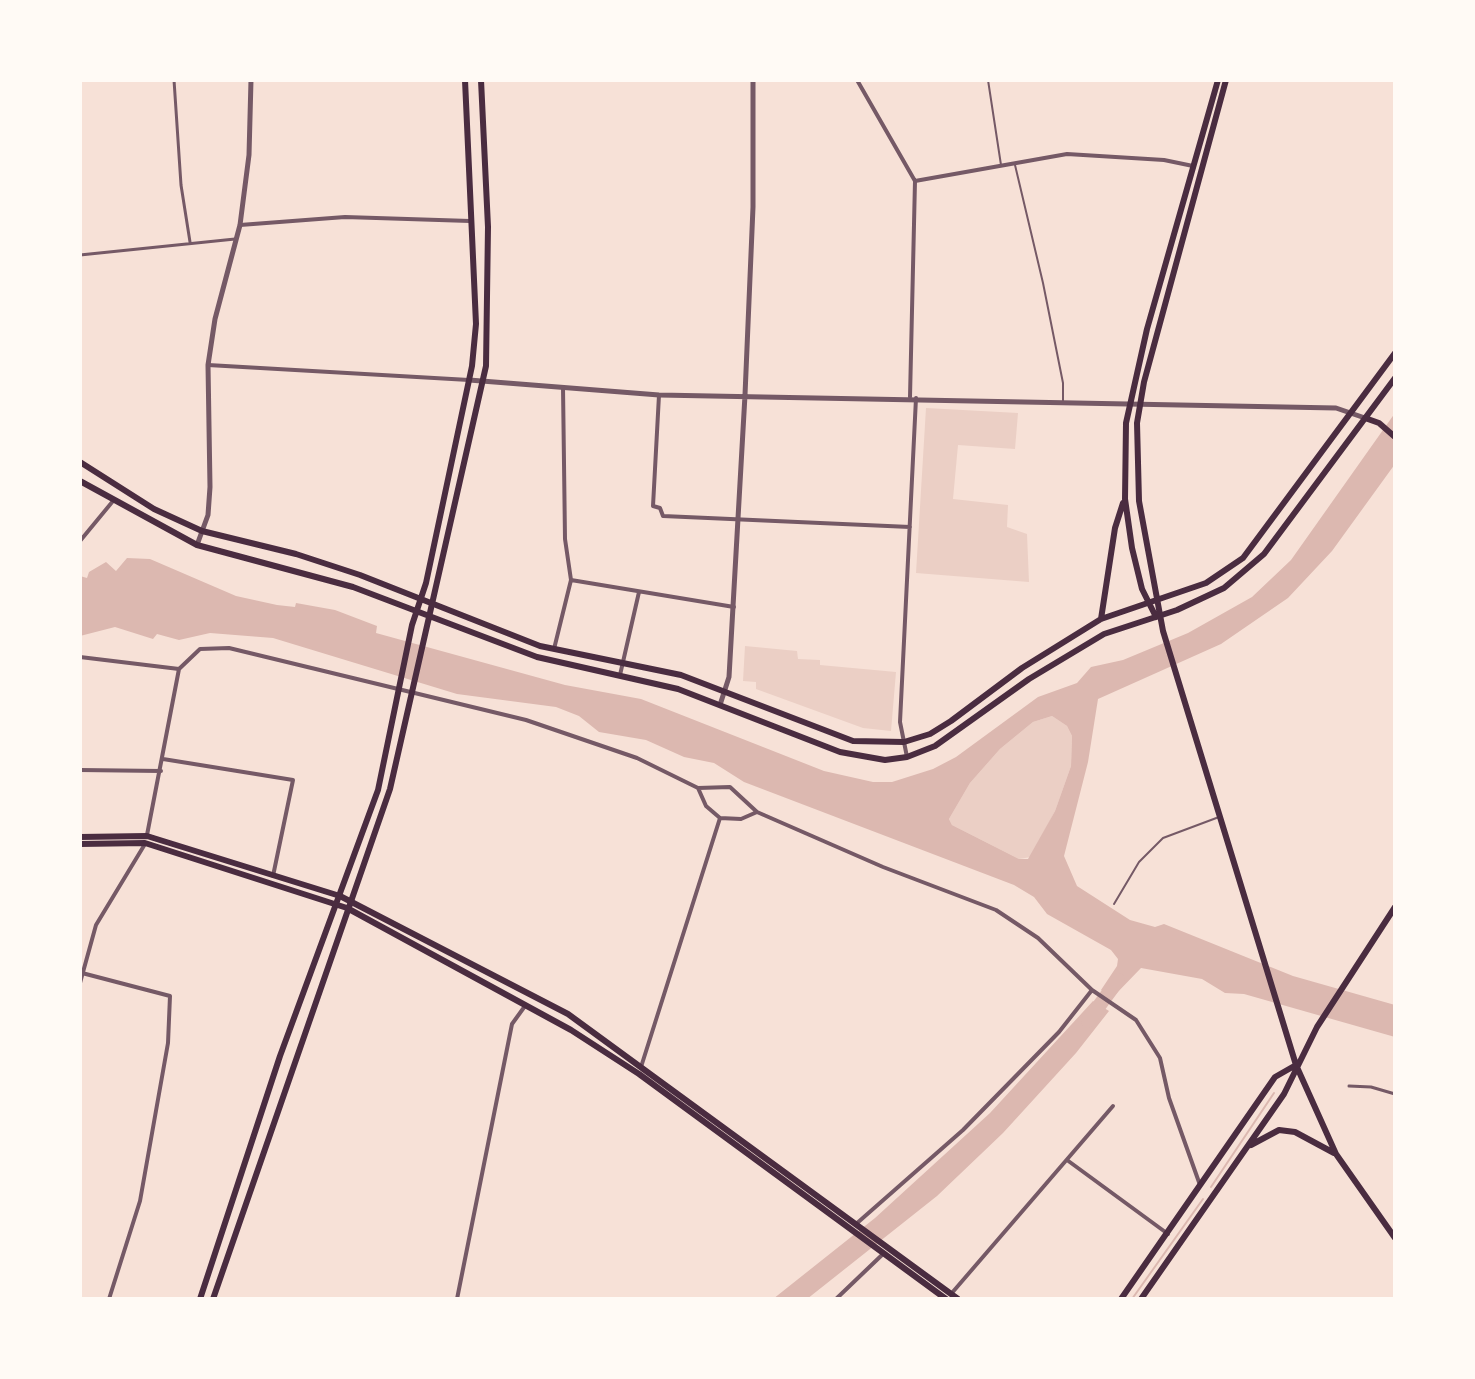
<!DOCTYPE html>
<style>
body{margin:0}
#map{position:relative;width:1475px;height:1379px;overflow:hidden;background:#f7e1d7;font-family:Barlow,sans-serif}
canvas{display:block}
.frame{position:absolute;inset:0;border:82px solid #fffaf5;pointer-events:none}
</style>
<div id="map">
<canvas width="1475" height="1379"></canvas>
<div class="frame"></div>
</div>
<script>
const ctx = document.querySelector('canvas').getContext('2d');
ctx.lineJoin = 'round';
function fillPath(path, color) { ctx.fillStyle = color; ctx.fill(path, 'evenodd'); }
const poly = rows => new Path2D(rows.map(r => 'M' + r).join(''));
function trace(path, color, width, dash) { ctx.strokeStyle = color; ctx.lineWidth = width; ctx.lineCap = dash ? 'butt' : 'round'; ctx.setLineDash(dash || []); ctx.stroke(path); }
fillPath(poly([
 [926,408,1018,413,1015,449,958,445,953,499,1008,505,1007,527,1027,534,1029,582,916,573],
 [745,646,797,651,798,659,820,660,820,665,896,672,891,731,863,728,756,689,756,682,743,681],
 [1052,716,1067,726,1072,736,1071,766,1055,811,1031,857,1019,859,952,825,949,819,970,783,1000,749,1033,722]
]), '#ebcfc5');
fillPath(poly([
 [1395,413,1395,464,1332,551,1288,598,1221,644,1098,699,1088,762,1064,856,1077,886,1130,920,1155,927,1164,924,1293,976,1395,1005,1395,1037,1244,994,1225,993,1202,979,1141,968,1113,997,1101,990,1117,966,1118,959,1111,950,1047,914,1034,897,1014,885,744,782,714,763,684,757,646,740,599,732,579,716,556,707,457,694,273,638,210,633,179,640,157,634,153,639,115,627,80,636,80,576,87,578,89,572,106,562,116,571,127,558,150,559,236,596,277,605,295,607,296,603,335,610,377,626,376,633,565,685,641,699,824,771,873,782,892,782,933,769,956,757,1038,697,1077,683,1091,667,1123,660,1188,633,1252,597,1291,560],
 [1052,716,1067,726,1072,736,1071,766,1055,811,1028,859,1019,859,952,825,949,819,970,783,1000,749,1033,722],
 [1093,1001,1109,1011,1076,1053,1003,1133,937,1196,807,1299,773,1299,875,1218,990,1113]
]), '#dcb8b0');
trace(poly([
 [1211,1187,1274,1093],
 [1132,1299,1203,1199]
]), '#dcb8b0', 2);
trace(poly([
 [1088,1021,1118,980]
]), '#dcb8b0', 14);
trace(poly([
 [988,80,1001,165],
 [1015,165,1043,283,1063,383,1063,401],
 [1114,904,1139,862,1163,838,1219,817]
]), '#755966', 2);
trace(poly([
 [174,80,181,185,190,242],
 [80,255,235,239],
 [1349,1086,1371,1087,1395,1094]
]), '#755966', 3);
trace(poly([
 [857,80,915,181,910,397],
 [915,181,1067,154,1164,160,1193,166],
 [240,225,345,217,470,221],
 [208,365,469,380],
 [659,395,653,506,660,508,663,516,910,527],
 [80,541,113,501],
 [571,580,734,607],
 [554,649,571,580,565,539,563,387],
 [80,657,179,669,200,649,229,648,526,720,637,758,698,788,730,787,757,812,883,867,996,910,1038,938,1092,990,1136,1020,1160,1058,1169,1098,1200,1185],
 [620,675,639,592],
 [907,757,900,722,916,398],
 [163,759,293,780,273,876],
 [80,770,161,771],
 [698,788,706,806,720,818,741,819,757,812],
 [147,835,179,669],
 [82,973,170,996,168,1043,140,1201,109,1299],
 [80,983,96,925,145,844],
 [641,1067,720,818],
 [1067,1160,1168,1234],
 [856,1224,963,1130,1059,1032,1092,990],
 [951,1294,1113,1106],
 [457,1299,512,1024,525,1006],
 [836,1299,883,1254]
]), '#755966', 4);
trace(poly([
 [469,380,659,395,1336,408,1365,418],
 [197,545,208,515,210,487,208,365,215,319,240,225,249,155,251,80],
 [720,705,729,677,745,395,753,207,753,80]
]), '#755966', 5);
trace(poly([
 [1226,80,1144,382,1137,423,1139,501,1163,631,1296,1065,1336,1154,1395,1238],
 [1365,418,1379,423,1395,437],
 [80,462,154,509,202,531,296,554,360,575,540,646,681,675,853,741,904,742,930,734,951,721,1022,668,1101,619,1206,583,1243,558,1395,353],
 [80,481,197,545,353,587,537,657,678,689,840,752,885,760,907,757,935,746,1029,679,1104,634,1177,610,1224,588,1264,554,1395,378],
 [1156,617,1142,589,1132,548,1125,499,1126,423,1147,329,1218,80],
 [1101,619,1115,528,1123,503],
 [1251,1145,1279,1130,1295,1132,1334,1153],
 [200,1299,280,1056,378,790,412,625,426,583,472,366,476,324,465,80],
 [213,1299,390,789,486,366,488,227,481,80],
 [1121,1299,1275,1077,1296,1065],
 [1141,1299,1284,1094,1317,1027,1395,907]
]), '#4a2c40', 6);
trace(poly([
 [80,837,147,836,340,896,568,1014,958,1299],
 [80,844,145,843,347,908,571,1030,639,1074,946,1299]
]), '#4a2c40', 6);
</script>
